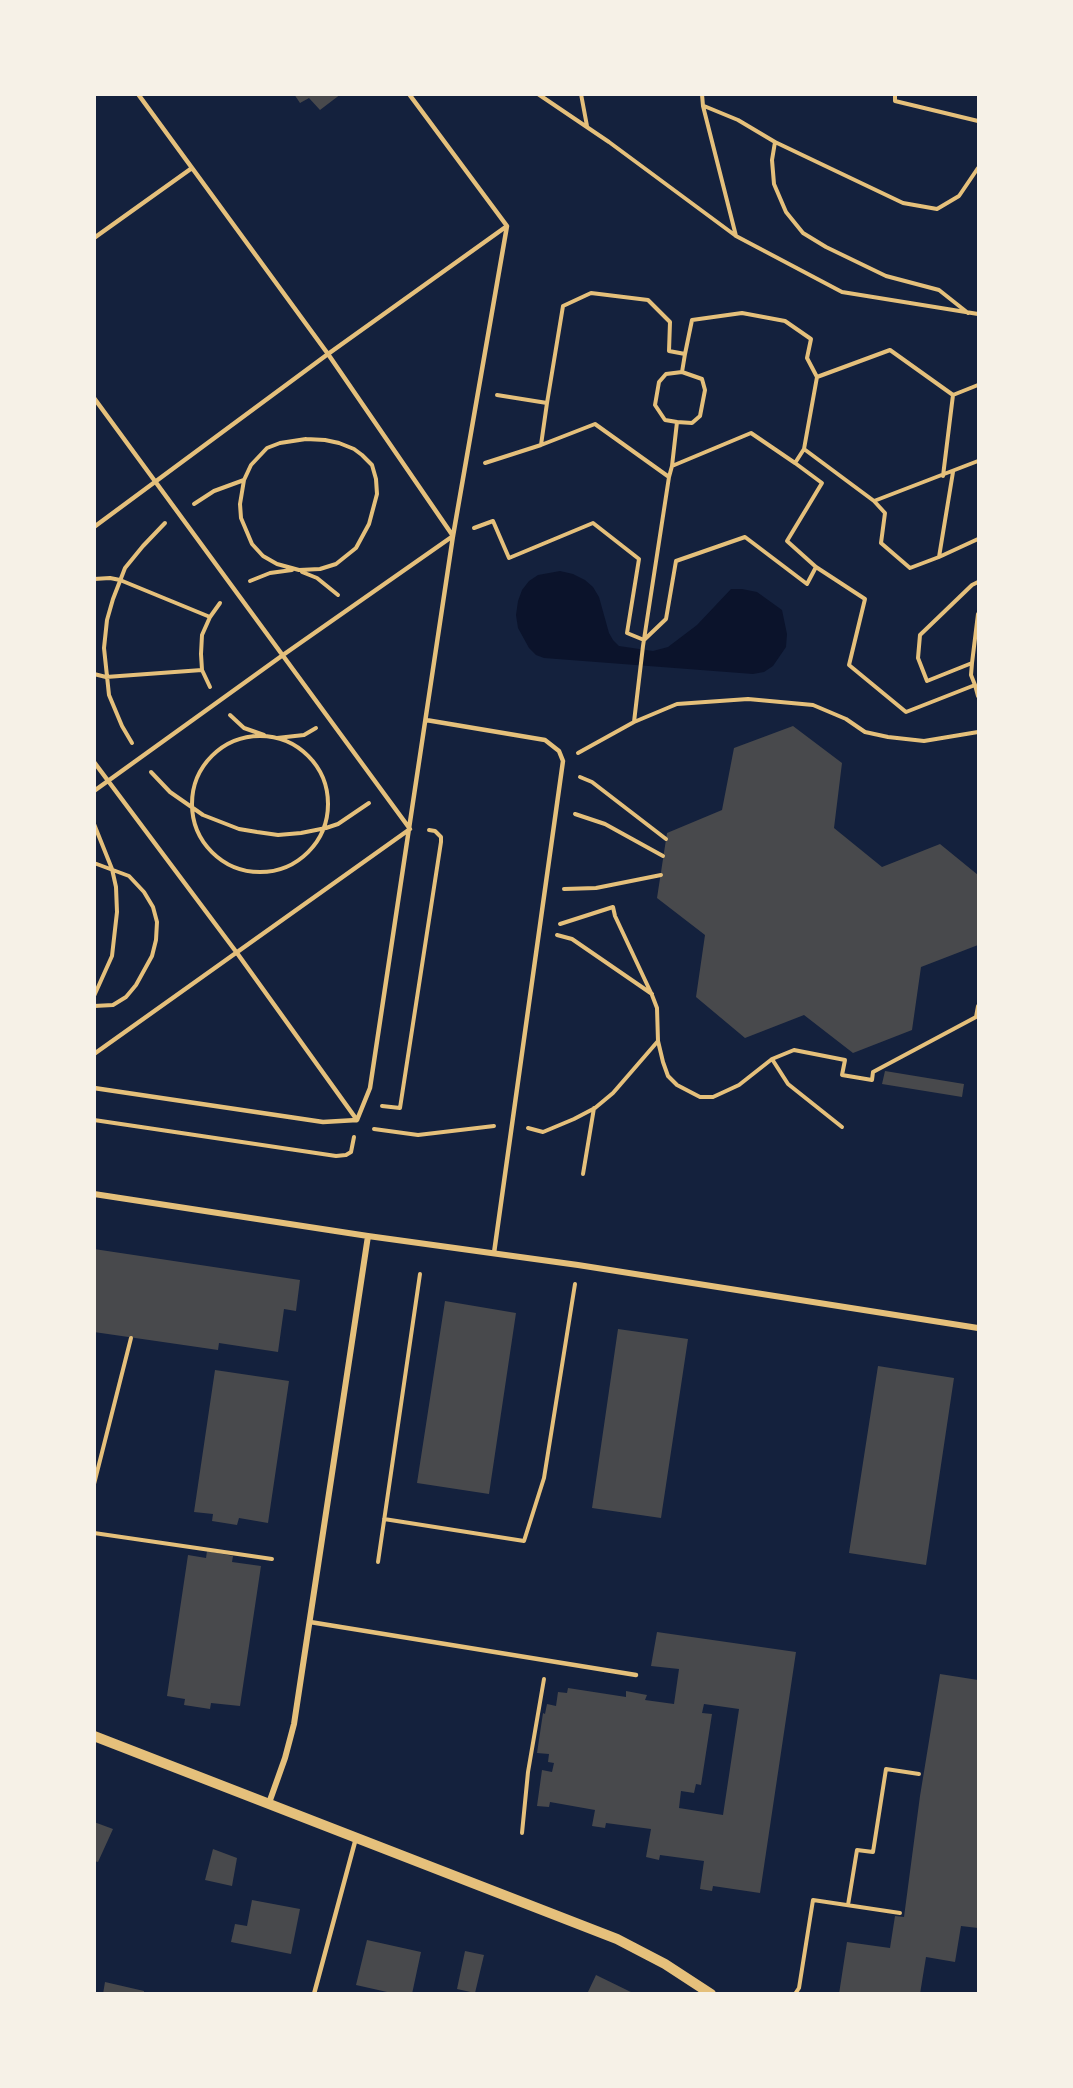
<!DOCTYPE html>
<style>
body{margin:0}
#map{position:relative;width:1073px;height:2088px;overflow:hidden;background:#14213d;font-family:Rubik,sans-serif}
canvas{display:block}
.frame{position:absolute;inset:0;border:96px solid #f6f1e7;pointer-events:none}
</style>
<div id="map">
<canvas width="1073" height="2088"></canvas>
<div class="frame"></div>
</div>
<script>
const ctx = document.querySelector('canvas').getContext('2d');
ctx.lineJoin = 'round';
function fillPath(path, color) { ctx.fillStyle = color; ctx.fill(path, 'evenodd'); }
const poly = rows => new Path2D(rows.map(r => 'M' + r).join(''));
function trace(path, color, width, dash) { ctx.strokeStyle = color; ctx.lineWidth = width; ctx.lineCap = dash ? 'butt' : 'round'; ctx.setLineDash(dash || []); ctx.stroke(path); }
fillPath(poly([
 [560,571,573,574,585,580,593,587,599,597,609,633,613,640,619,646,653,651,668,647,697,625,731,589,742,589,757,592,782,610,787,634,786,647,773,666,764,672,753,674,544,658,536,655,529,648,518,628,516,615,518,601,522,590,529,581,538,575]
]), '#0b132b');
fillPath(poly([
 [294,94,341,94,320,110,309,98,300,103],
 [793,726,842,763,834,828,882,867,940,844,978,875,978,945,921,967,912,1030,853,1053,804,1015,745,1038,696,997,705,935,657,898,667,833,722,810,734,748],
 [885,1071,964,1084,962,1097,882,1084],
 [94,1249,300,1280,296,1311,284,1309,278,1352,219,1343,218,1350,94,1332],
 [445,1301,516,1313,489,1494,417,1483],
 [618,1329,688,1339,661,1518,592,1508],
 [878,1366,954,1378,926,1565,849,1553],
 [215,1370,289,1381,268,1523,239,1518,237,1525,212,1521,213,1514,194,1512],
 [207,1551,233,1556,232,1562,261,1566,240,1706,211,1703,210,1709,184,1705,185,1699,167,1696,188,1555,206,1558],
 [657,1632,796,1652,760,1893,713,1886,712,1891,700,1889,704,1861,660,1855,659,1860,646,1857,651,1829,606,1823,605,1828,592,1826,595,1810,550,1802,549,1807,537,1806,542,1770,552,1772,554,1763,548,1762,549,1754,537,1753,543,1713,545,1714,547,1704,556,1706,558,1692,567,1693,568,1688,626,1697,626,1691,647,1695,645,1700,674,1704,679,1669,651,1666],
 [704,1704,739,1709,723,1815,679,1808,681,1791,694,1793,696,1784,701,1785,712,1714,702,1713],
 [940,1674,978,1680,978,1928,961,1926,955,1962,926,1957,920,1994,839,1994,847,1942,890,1948,895,1916,904,1917,920,1796],
 [94,1822,113,1829,98,1862,94,1861],
 [213,1849,237,1858,232,1886,205,1880],
 [252,1900,300,1909,291,1954,231,1942,235,1924,247,1926],
 [367,1940,421,1952,412,1994,396,1994,356,1985],
 [465,1951,484,1955,475,1993,457,1989],
 [596,1975,635,1994,587,1994],
 [105,1982,144,1991,144,1994,103,1994]
]), '#48494c');
trace(poly([
 [538,94,609,142,736,236,842,292,978,314],
 [581,94,587,126],
 [702,94,703,106,736,236],
 [895,94,895,101,978,121],
 [704,106,738,120,775,142],
 [968,313,939,290,886,276,826,247,803,233,786,212,774,184,772,160,775,142,903,203,937,209,959,196,978,168],
 [682,372,685,354],
 [817,377,804,449,874,501],
 [547,403,563,306,591,293,648,300,670,322,669,351,685,354,692,320,742,313,785,321,811,339,807,358,817,377,890,350,953,395,978,385],
 [306,439,325,440,339,443,354,449,362,455,372,465,376,479,377,494,369,524,356,548,336,564,320,569,299,570,277,564,263,556,252,544,241,518,240,504,244,480,251,465,267,448,280,443,306,439],
 [541,445,595,424,669,477,643,646,634,722,578,753],
 [485,463,541,445,547,403,497,395],
 [672,466,677,422,665,420,655,405,659,382,666,374,682,372,702,379,705,390,700,416,692,423,677,422],
 [953,472,939,557,910,568,881,543,885,513,874,501,978,461],
 [943,476,953,395],
 [669,477,672,466,751,433,795,463],
 [194,504,214,491,244,480],
 [474,528,493,521,509,558,593,523,639,559,627,633,644,640,666,619,676,561,745,537,807,584,816,567,787,541,822,483,795,463,804,449],
 [939,557,978,539],
 [816,567,865,599,849,665,906,712,975,685,978,696],
 [302,572,317,578,338,595],
 [94,579,110,578,120,580,210,617],
 [250,581,270,573,292,570],
 [972,663,927,681,918,658,920,635,972,585,978,582],
 [94,674,106,677,202,670],
 [975,685,971,675,972,663,978,614],
 [210,687,202,670,201,654,202,635,210,617,220,603],
 [230,715,244,728,264,735],
 [634,722,677,704,748,699,813,705,846,719,865,732,888,737,924,741,978,732],
 '192 804a68 68 0 1 1 136 0a68 68 0 1 1-136 0Z',
 [277,738,304,735,316,728],
 [132,743,122,726,109,695,104,648,107,620,113,599,125,568,143,546,165,523],
 [151,772,170,792,203,815,239,829,257,832,278,835,301,833,326,828,338,824,369,803],
 [580,777,592,782,666,839],
 [575,814,605,824,663,856],
 [94,824,112,869,116,887,117,912,112,956,94,996],
 [94,863,129,876,144,892,153,907,157,922,156,940,152,956,136,985,126,997,113,1005,94,1006],
 [564,889,596,888,661,875],
 [557,935,572,939,652,994],
 [658,1041,663,1062,668,1076,677,1085,700,1097,713,1097,739,1085,772,1059,794,1050,845,1060,842,1075,872,1080,873,1072,976,1017,978,1006],
 [772,1059,788,1084,842,1127],
 [382,1106,400,1108,441,842,441,837,435,831,429,830],
 [94,1120,336,1156,346,1155,351,1152,354,1137],
 [528,1128,543,1132,574,1119,595,1108,613,1093,658,1041,657,1008,652,995,615,916,613,907,560,924],
 [374,1129,418,1135,494,1126],
 [583,1174,594,1108],
 [94,1484,131,1338],
 [384,1519,524,1541,544,1478,575,1284],
 [94,1533,272,1559],
 [378,1562,420,1274],
 [522,1833,528,1772,544,1679],
 [848,1905,857,1850,873,1852,886,1769,919,1774],
 [795,1994,799,1988,813,1900,900,1913]
]), '#e5c07b', 4);
trace(poly([
 [94,238,192,168],
 [94,398,410,829,94,1054],
 [94,527,328,354,507,226],
 [426,720,545,740,559,751,563,761,494,1253],
 [94,762,237,953,357,1120],
 [94,791,283,655,453,536,328,354,138,94],
 [94,1088,323,1122,357,1120,370,1088,453,536,507,226,409,94],
 [310,1622,636,1675],
 [314,1994,356,1838]
]), '#e5c07b', 4.5);
trace(poly([
 [94,1194,368,1236,578,1265,978,1328],
 [269,1803,285,1758,294,1724,368,1236]
]), '#e5c07b', 6);
trace(poly([
 [94,1736,617,1939,665,1964,711,1994]
]), '#e5c07b', 10);
</script>
